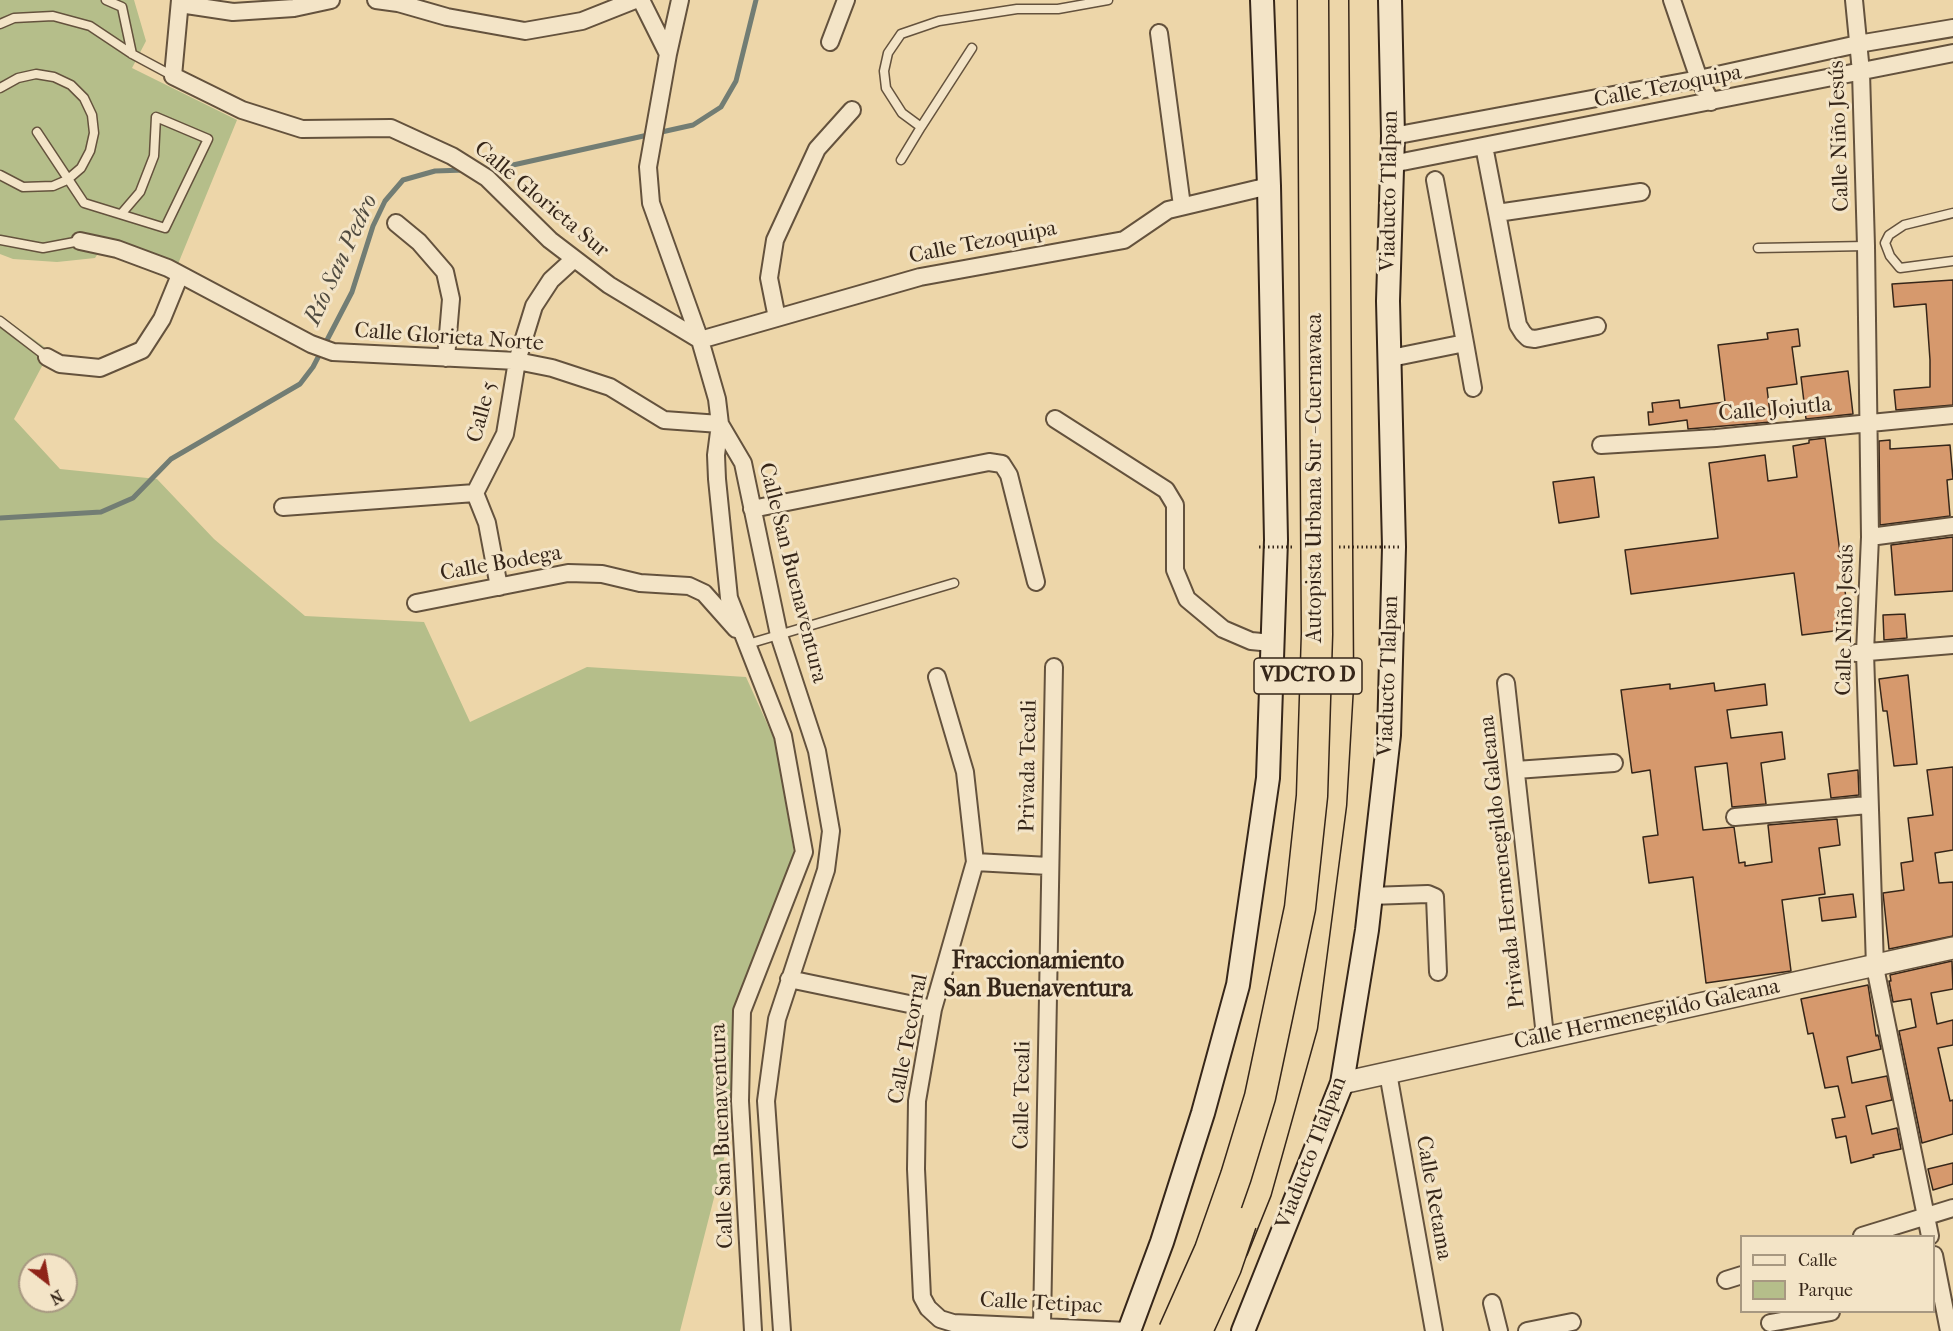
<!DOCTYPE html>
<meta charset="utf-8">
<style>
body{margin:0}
#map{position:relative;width:1953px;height:1331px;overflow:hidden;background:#edd6a9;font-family:"IM FELL French Canon",serif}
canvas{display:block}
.legend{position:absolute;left:1740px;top:1235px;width:195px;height:78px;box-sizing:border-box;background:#f3e4c7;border:2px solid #a79881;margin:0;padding:8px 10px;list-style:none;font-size:18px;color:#362619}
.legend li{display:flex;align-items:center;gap:12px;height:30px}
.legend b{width:30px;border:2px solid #a79881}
.north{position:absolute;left:18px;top:1253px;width:60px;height:60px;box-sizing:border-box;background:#f3e4c7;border:2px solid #a79881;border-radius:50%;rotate:149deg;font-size:16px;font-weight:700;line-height:24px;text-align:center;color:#362619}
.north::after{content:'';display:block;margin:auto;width:21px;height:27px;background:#8f2418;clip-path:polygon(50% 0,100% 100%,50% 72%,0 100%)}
</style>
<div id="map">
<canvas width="1953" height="1331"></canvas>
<ul class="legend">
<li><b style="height:8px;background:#f3e4c7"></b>Calle</li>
<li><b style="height:16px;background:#b5be8a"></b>Parque</li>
</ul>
<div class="north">N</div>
</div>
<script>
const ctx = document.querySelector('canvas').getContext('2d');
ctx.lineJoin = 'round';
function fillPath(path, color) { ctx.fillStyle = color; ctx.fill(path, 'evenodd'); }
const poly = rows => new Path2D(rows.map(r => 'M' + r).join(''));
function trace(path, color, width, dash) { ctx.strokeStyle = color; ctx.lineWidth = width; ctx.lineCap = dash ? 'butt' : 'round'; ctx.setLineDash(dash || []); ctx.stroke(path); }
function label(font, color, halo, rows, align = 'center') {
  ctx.font = font + ' "IM FELL French Canon",serif'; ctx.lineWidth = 6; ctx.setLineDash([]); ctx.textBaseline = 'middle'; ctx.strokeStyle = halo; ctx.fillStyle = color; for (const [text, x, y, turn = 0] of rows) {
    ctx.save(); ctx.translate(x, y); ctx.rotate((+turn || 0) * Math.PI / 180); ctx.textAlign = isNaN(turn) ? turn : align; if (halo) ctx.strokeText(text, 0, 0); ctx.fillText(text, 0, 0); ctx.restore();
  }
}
fillPath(poly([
 [0,0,134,0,146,41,132,68,237,120,178,264,108,238,95,258,57,262,13,259,0,254],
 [0,315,50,351,14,419,60,469,157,479,214,539,305,616,424,622,470,722,587,667,746,677,775,741,797,870,736,1061,727,1147,680,1331,0,1331],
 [30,1265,66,1265,66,1301,30,1301]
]), '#b5be8a');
trace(poly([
 [483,170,495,169,693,125,721,107,736,81,756,0],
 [0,518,101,512,133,498,171,459,300,384,313,367,352,292,373,226,385,201,403,180,435,171,465,170]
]), '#727d74', 5);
const building = poly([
 [1953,280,1953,405,1896,410,1894,390,1930,387,1930,360,1926,304,1894,307,1892,284,1953,280],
 [1798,329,1800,346,1792,347,1797,384,1767,388,1771,422,1688,429,1687,420,1649,425,1648,412,1653,412,1652,403,1679,400,1680,408,1725,402,1718,345,1768,339,1767,333,1798,329],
 [1848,371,1853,414,1806,419,1801,377,1848,371],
 [1825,438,1850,629,1802,635,1794,573,1631,594,1625,550,1718,538,1709,463,1765,455,1768,481,1797,477,1793,446,1809,443,1809,440,1825,438],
 [1890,440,1890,449,1950,445,1953,479,1947,480,1950,516,1880,525,1879,441,1890,440],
 [1594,477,1599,517,1559,523,1553,482,1594,477],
 [1953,537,1953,591,1895,595,1891,545,1953,537],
 [1905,614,1907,638,1884,640,1883,615,1905,614],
 [1908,675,1917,764,1894,766,1887,711,1883,711,1879,679,1908,675],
 [1714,683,1715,691,1765,684,1767,705,1727,710,1731,738,1782,732,1785,759,1761,763,1766,804,1732,807,1727,763,1695,767,1703,830,1734,827,1739,863,1745,862,1745,866,1772,862,1768,825,1837,819,1840,845,1819,848,1825,894,1782,900,1791,971,1706,983,1693,877,1649,883,1643,837,1658,835,1650,770,1632,773,1621,690,1670,684,1670,689,1714,683],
 [1953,767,1953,850,1935,853,1939,883,1953,882,1953,936,1889,949,1883,893,1904,890,1901,863,1913,861,1908,818,1933,815,1927,770,1953,767],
 [1858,770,1859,795,1831,798,1828,774,1858,770],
 [1853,894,1856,917,1822,921,1819,898,1853,894],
 [1952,961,1953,989,1931,993,1937,1024,1953,1020,1953,1045,1938,1048,1950,1101,1953,1100,1953,1134,1922,1143,1899,1031,1916,1027,1911,999,1893,1002,1889,981,1891,981,1890,975,1952,961],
 [1868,985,1876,1036,1878,1035,1881,1049,1847,1057,1852,1083,1887,1076,1892,1100,1866,1106,1872,1134,1897,1128,1901,1149,1873,1155,1874,1157,1851,1163,1846,1136,1836,1138,1832,1119,1845,1117,1838,1086,1825,1088,1813,1033,1808,1034,1801,999,1868,985],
 [1953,1163,1953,1184,1933,1190,1928,1169,1953,1163]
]);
fillPath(building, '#d6996d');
trace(building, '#362619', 1.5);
const service = poly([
 [106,0,122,7,132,54],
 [0,24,14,18,53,16,90,26,132,54,173,76],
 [972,48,921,127,902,113,886,88,884,71,888,53,901,34,939,21,1017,9,1058,9,1108,0],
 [0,88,18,78,36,74,54,77,71,85,84,98,92,115,94,133,90,151,81,168,67,180,53,186,23,187,0,175],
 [37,132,84,203,165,228,208,139,156,117,154,156,140,192,122,213],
 [901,160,921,127],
 [1953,213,1904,225,1889,235,1885,243,1890,256,1900,268,1953,261],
 [0,240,43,248,80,241],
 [1758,248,1866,246],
 [0,321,47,357],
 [748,644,954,583]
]);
const minor = poly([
 [180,0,173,76,242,110,302,129,391,128,452,156,487,178,550,240,609,285,700,340,920,277,1124,240,1168,210,1269,186],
 [376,0,398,3,447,17,525,31,582,21,635,0],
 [641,0,668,54,648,167,651,203,700,340,717,399,720,424,716,455,717,479,729,598,783,736,804,852,742,1011,740,1101,753,1331],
 [1672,0,1699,79,1711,102],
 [1854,0,1861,72,1866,246,1870,537,1865,652,1875,967,1930,1236],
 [180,4,233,12,294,8,331,0],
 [1159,33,1182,206],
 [830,42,846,0],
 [668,54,680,0],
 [1393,136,1699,79,1858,44,1953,28],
 [1484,146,1497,213],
 [1392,164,1953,53],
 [396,223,419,242,445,272,451,299,446,358],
 [80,241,117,249,168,268,311,344,333,352,517,361,552,368,610,387,664,420,720,424],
 [777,318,769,278,775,240,817,149,852,110],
 [1597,326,1535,339,1528,338,1523,333,1518,325,1497,213,1641,192],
 [1465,343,1473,388],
 [47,357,60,364,100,368,142,350,162,319,180,275],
 [1391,358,1465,343,1435,180],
 [1055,419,1166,490,1175,505,1175,570,1187,599,1223,629,1251,641,1272,643],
 [720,424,743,463,779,635,817,751,831,831,826,870,777,1019,766,1101,782,1331],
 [1601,445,1716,438,1953,415],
 [283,507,475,493],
 [752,509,989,462,1002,464,1009,475,1036,582],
 [1870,537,1953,526],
 [499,587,487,523,475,493,505,434,517,361,534,306,551,280,574,259],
 [416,603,568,573,602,574,640,583,689,586,704,593,736,629],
 [1856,653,1953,645],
 [937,677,965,772,975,862,933,1009,917,1101,916,1169,922,1297,928,1308,940,1319,953,1323,1128,1331],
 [1506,683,1545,1036],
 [1516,770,1614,763],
 [1735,817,1868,805],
 [975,862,1049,866],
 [1370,896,1428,894,1435,897,1438,972],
 [789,979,933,1009],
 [1388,1073,1434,1331],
 [1862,1236,1953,1208],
 [1934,1255,1949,1331],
 [1726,1280,1742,1275],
 [1492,1303,1499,1331],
 [1770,1323,1831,1312],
 [1042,1325,1054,667],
 [1527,1331,1572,1322]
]);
const tertiary = poly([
 [1342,1083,1953,948]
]);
const secondary = poly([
 [1129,1331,1162,1242,1203,1113,1238,985,1268,778,1276,540,1269,186,1262,0],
 [1243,1331,1342,1083,1367,930,1389,735,1394,547,1388,301,1393,136,1390,0]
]);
const motorway = poly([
 [1233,1248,1256,1191,1302,1026,1331,804,1338,684,1333,0]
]);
trace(service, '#64523d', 11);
trace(minor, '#64523d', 20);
trace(tertiary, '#64523d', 24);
trace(secondary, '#362619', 26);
trace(motorway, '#362619', 33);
trace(service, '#f3e4c7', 8);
trace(minor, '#f3e4c7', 16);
trace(tertiary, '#f3e4c7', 21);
trace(secondary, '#f3e4c7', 22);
trace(motorway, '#edd6a9', 30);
const motorwayBridge = poly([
 [1174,1331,1210,1250,1236,1176,1260,1097,1300,908,1312,796,1317,634,1313,0],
 [1197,1331,1226,1267,1241,1223]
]);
trace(motorwayBridge, '#362619', 33, []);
trace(poly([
 [1259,547,1293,547],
 [1339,547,1400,547]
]), '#362619', 3, [1.5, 3]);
trace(motorwayBridge, '#edd6a9', 30);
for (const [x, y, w] of [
 [1308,676,108]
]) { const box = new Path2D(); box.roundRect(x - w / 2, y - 18, w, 36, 4.5); ctx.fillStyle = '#f3e4c7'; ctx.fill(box); trace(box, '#362619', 1.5); }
label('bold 21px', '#362619', null, [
 ["VDCTO D",1308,676]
]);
label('22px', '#362619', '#f3e4c7', [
 ["Calle Tezoquipa",1668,87,-11],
 ["Calle Niño Jesús",1840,136,-92],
 ["Viaducto Tlalpan",1390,191,-89],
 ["Calle Glorieta Sur",541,200,40],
 ["Calle Tezoquipa",983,243,-11],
 ["Calle Glorieta Norte",449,338,4],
 ["Calle Jojutla",1775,410,-5],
 ["Calle 5",483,412,-75],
 ["Autopista Urbana Sur - Cuernavaca",1316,478,-90],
 ["Calle Bodega",501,564,-10],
 ["Calle San Buenaventura",792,573,76],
 ["Calle Niño Jesús",1846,620,-89],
 ["Viaducto Tlalpan",1389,676,-88],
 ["Privada Tecali",1029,766,-89],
 ["Privada Hermenegildo Galeana",1503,862,-96],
 ["Calle Hermenegildo Galeana",1647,1015,-12],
 ["Calle Tecorral",909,1039,-79],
 ["Calle Tecali",1023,1095,-89],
 ["Calle San Buenaventura",723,1136,-92],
 ["Viaducto Tlalpan",1312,1153,-69],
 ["Calle Retama",1433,1198,80],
 ["Calle Tetipac",1041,1304,3]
]);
label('italic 24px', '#4f4a3f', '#f3e4c7', [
 ["Río San Pedro",342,260,-65]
]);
label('bold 24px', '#362619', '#f3e4c7', [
 ["Fraccionamiento",1038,962],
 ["San Buenaventura",1038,990]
]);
</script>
